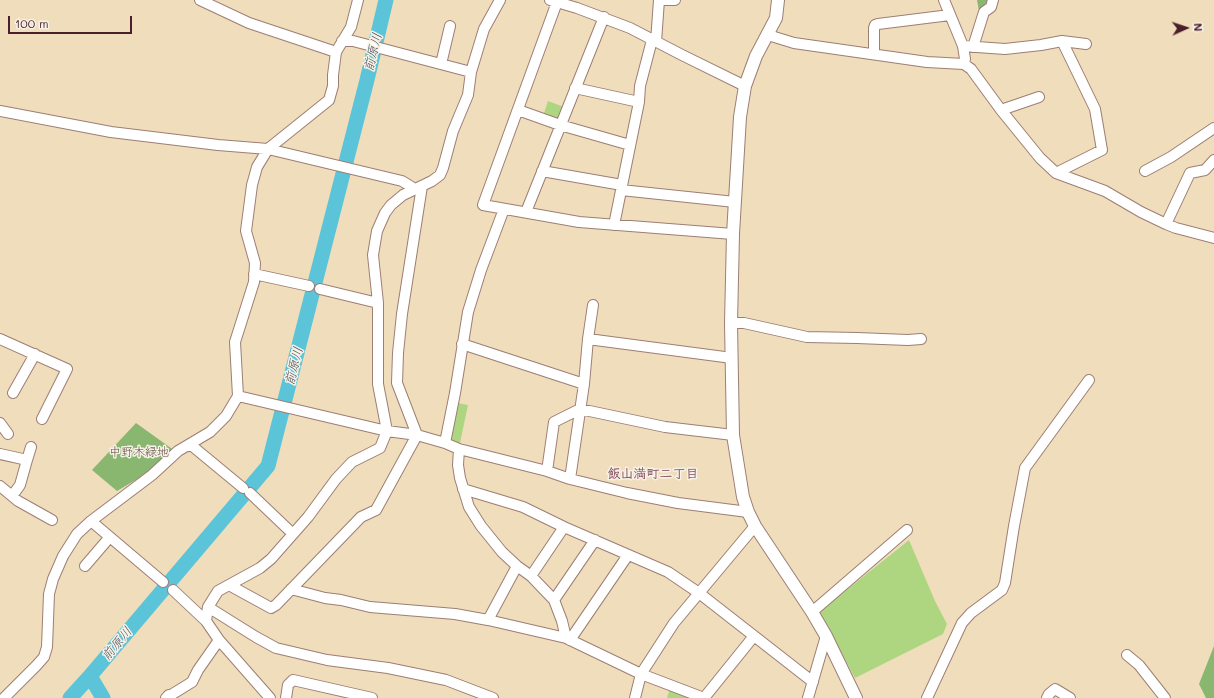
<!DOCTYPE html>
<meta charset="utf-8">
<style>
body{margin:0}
#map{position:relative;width:1214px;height:698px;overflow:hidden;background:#f0ddbc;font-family:Mali,sans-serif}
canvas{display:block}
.north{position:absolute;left:1166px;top:8px;width:40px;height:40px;-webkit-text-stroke:3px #f7f3e8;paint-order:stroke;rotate:87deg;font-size:11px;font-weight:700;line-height:16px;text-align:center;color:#4a1f2b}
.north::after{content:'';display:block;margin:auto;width:14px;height:18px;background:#4a1f2b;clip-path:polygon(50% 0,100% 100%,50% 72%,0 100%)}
.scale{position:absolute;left:8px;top:16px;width:124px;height:18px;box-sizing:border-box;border:2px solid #4a1f2b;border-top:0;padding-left:5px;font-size:12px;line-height:14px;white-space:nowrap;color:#4a1f2b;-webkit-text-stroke:3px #f7f3e8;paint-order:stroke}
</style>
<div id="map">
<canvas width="1214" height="698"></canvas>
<div class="north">N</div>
<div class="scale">100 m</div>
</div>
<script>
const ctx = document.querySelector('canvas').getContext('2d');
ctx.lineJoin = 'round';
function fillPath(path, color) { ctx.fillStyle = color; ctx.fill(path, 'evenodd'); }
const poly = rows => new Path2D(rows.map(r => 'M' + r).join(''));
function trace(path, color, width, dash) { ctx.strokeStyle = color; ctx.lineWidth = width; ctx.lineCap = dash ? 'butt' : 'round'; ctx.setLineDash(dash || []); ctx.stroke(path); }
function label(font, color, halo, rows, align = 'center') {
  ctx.font = font + ' Mali,"Klee One",sans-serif'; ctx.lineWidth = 3; ctx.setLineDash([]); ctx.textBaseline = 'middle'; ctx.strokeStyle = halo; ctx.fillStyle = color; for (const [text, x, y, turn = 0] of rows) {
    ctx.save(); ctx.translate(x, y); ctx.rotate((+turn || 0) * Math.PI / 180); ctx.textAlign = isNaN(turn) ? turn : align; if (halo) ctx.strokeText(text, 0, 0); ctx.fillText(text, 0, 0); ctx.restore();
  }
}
fillPath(poly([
 [548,101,564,107,561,118,555,120,543,116],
 [458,403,468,405,460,443,449,441],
 [909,540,935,601,947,624,943,634,855,678,819,612],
 [670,688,695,698,667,698]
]), '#aed681');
fillPath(poly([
 [977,0,990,0,989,5,979,11],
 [136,423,175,451,149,472,117,491,92,470],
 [1214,646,1214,698,1206,698,1199,684]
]), '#8ab76f');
trace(poly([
 [70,698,90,676],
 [103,698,90,676,268,466,367,80,386,0]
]), '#5bc4d8', 15);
const minor = poly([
 [200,0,249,23,336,52],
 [550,0,577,8,630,28,682,55,745,86],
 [944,0,963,46,965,59,964,64],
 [557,2,483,205,579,222,733,234],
 [768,35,794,43,927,62,964,64,971,69,1001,110,1040,158,1056,173,1105,191,1141,212,1166,224,1176,228,1214,238],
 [342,41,353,41,471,72],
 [656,42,659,0,675,0],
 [963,46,1005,49,1041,45,1062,41,1086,44],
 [973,47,984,12,991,7,993,0],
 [874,54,874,28,875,25,878,24,950,15],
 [441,64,450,26],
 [575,88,639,102],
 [518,110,560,125,630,145],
 [1001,110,1039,97],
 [0,111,111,132,218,145,268,149,402,181,415,189],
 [542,171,622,185],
 [1145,171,1171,157,1214,128],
 [1056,173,1102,150,1095,109,1062,41],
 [621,190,735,202],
 [526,212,604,17],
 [1166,224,1190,173,1205,170,1214,160],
 [614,225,639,102,640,86,652,40],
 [254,274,309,286],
 [320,289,378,303],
 [731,323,744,323,807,337,857,338,908,340,921,339],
 [0,339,67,369,42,419],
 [588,339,732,358],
 [462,344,584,384],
 [13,393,35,354],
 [238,396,235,342,254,282,255,263,246,231,252,185,257,167,268,149,329,100,333,86,333,75,336,52,351,27,358,0],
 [0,423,8,434],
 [445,443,455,393,468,312,481,270,504,209],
 [191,445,243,488],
 [459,449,458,465,460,478,469,507,481,526,502,552,517,566,531,576,554,600,562,621,566,638],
 [0,454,27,460,20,485,12,496],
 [27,460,31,447],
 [547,471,554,422,580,409,665,427,733,435],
 [570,479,584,384,588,339,593,305],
 [0,486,18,501,52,520],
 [463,489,523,507,564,527,668,572,699,593,813,682],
 [250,493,293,534],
 [91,521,163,582],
 [85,566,109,538],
 [531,576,564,527],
 [229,585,271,608,276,605,361,517,376,510,417,435,397,383,398,353,402,314,422,186],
 [291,589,325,598,341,600,370,607,455,614,488,620,566,638,641,674,704,698],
 [173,590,206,621],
 [554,600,595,540],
 [208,607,256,637,276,648,327,660,388,668,446,680,493,698],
 [812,612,907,530],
 [488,620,517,566],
 [570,640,628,555],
 [1127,655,1139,665,1165,698],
 [4,698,36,666,44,657,47,647,49,594,53,579,63,556,77,534,91,521,152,475,178,451,210,432,226,416,238,396,387,431,417,435,445,443,459,449,547,471,570,479,627,493,678,503,748,512],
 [166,698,192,682,198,670,219,640],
 [270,698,219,640,206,621,208,607,218,591,260,568,271,559,308,517,336,479,352,462,380,448,387,431,378,384,378,303,373,255,377,231,385,213,391,205,403,195,432,181,440,175,443,168,453,131,468,95,471,72,484,29,500,0],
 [286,698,288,685,293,680,372,698],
 [635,698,641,674,674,623,755,526],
 [704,698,754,636],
 [808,698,826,636],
 [927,698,962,623,971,613,1002,590,1005,583,1014,526,1025,468,1089,380],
 [1047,698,1049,694,1055,689,1070,698]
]);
const tertiary = poly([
 [778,0,776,18,756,56,745,86,740,117,733,234,731,323,733,435,743,497,748,512,755,526,812,612,826,636,856,698],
 [169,696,170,698]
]);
trace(minor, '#9d7e74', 12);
trace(tertiary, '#9d7e74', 14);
trace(minor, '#fff', 10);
trace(tertiary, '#fff', 12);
label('12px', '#634d40', '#f7f3e8', [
 ["中野木緑地",139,452]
]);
label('italic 13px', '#4f515f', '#f7f3e8', [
 ["前原川",373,52,-76],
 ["前原川",294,366,-76],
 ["前原川",117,644,-50]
]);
label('bold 13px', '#844b5d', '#f7f3e8', [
 ["飯山満町二丁目",653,474]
]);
</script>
